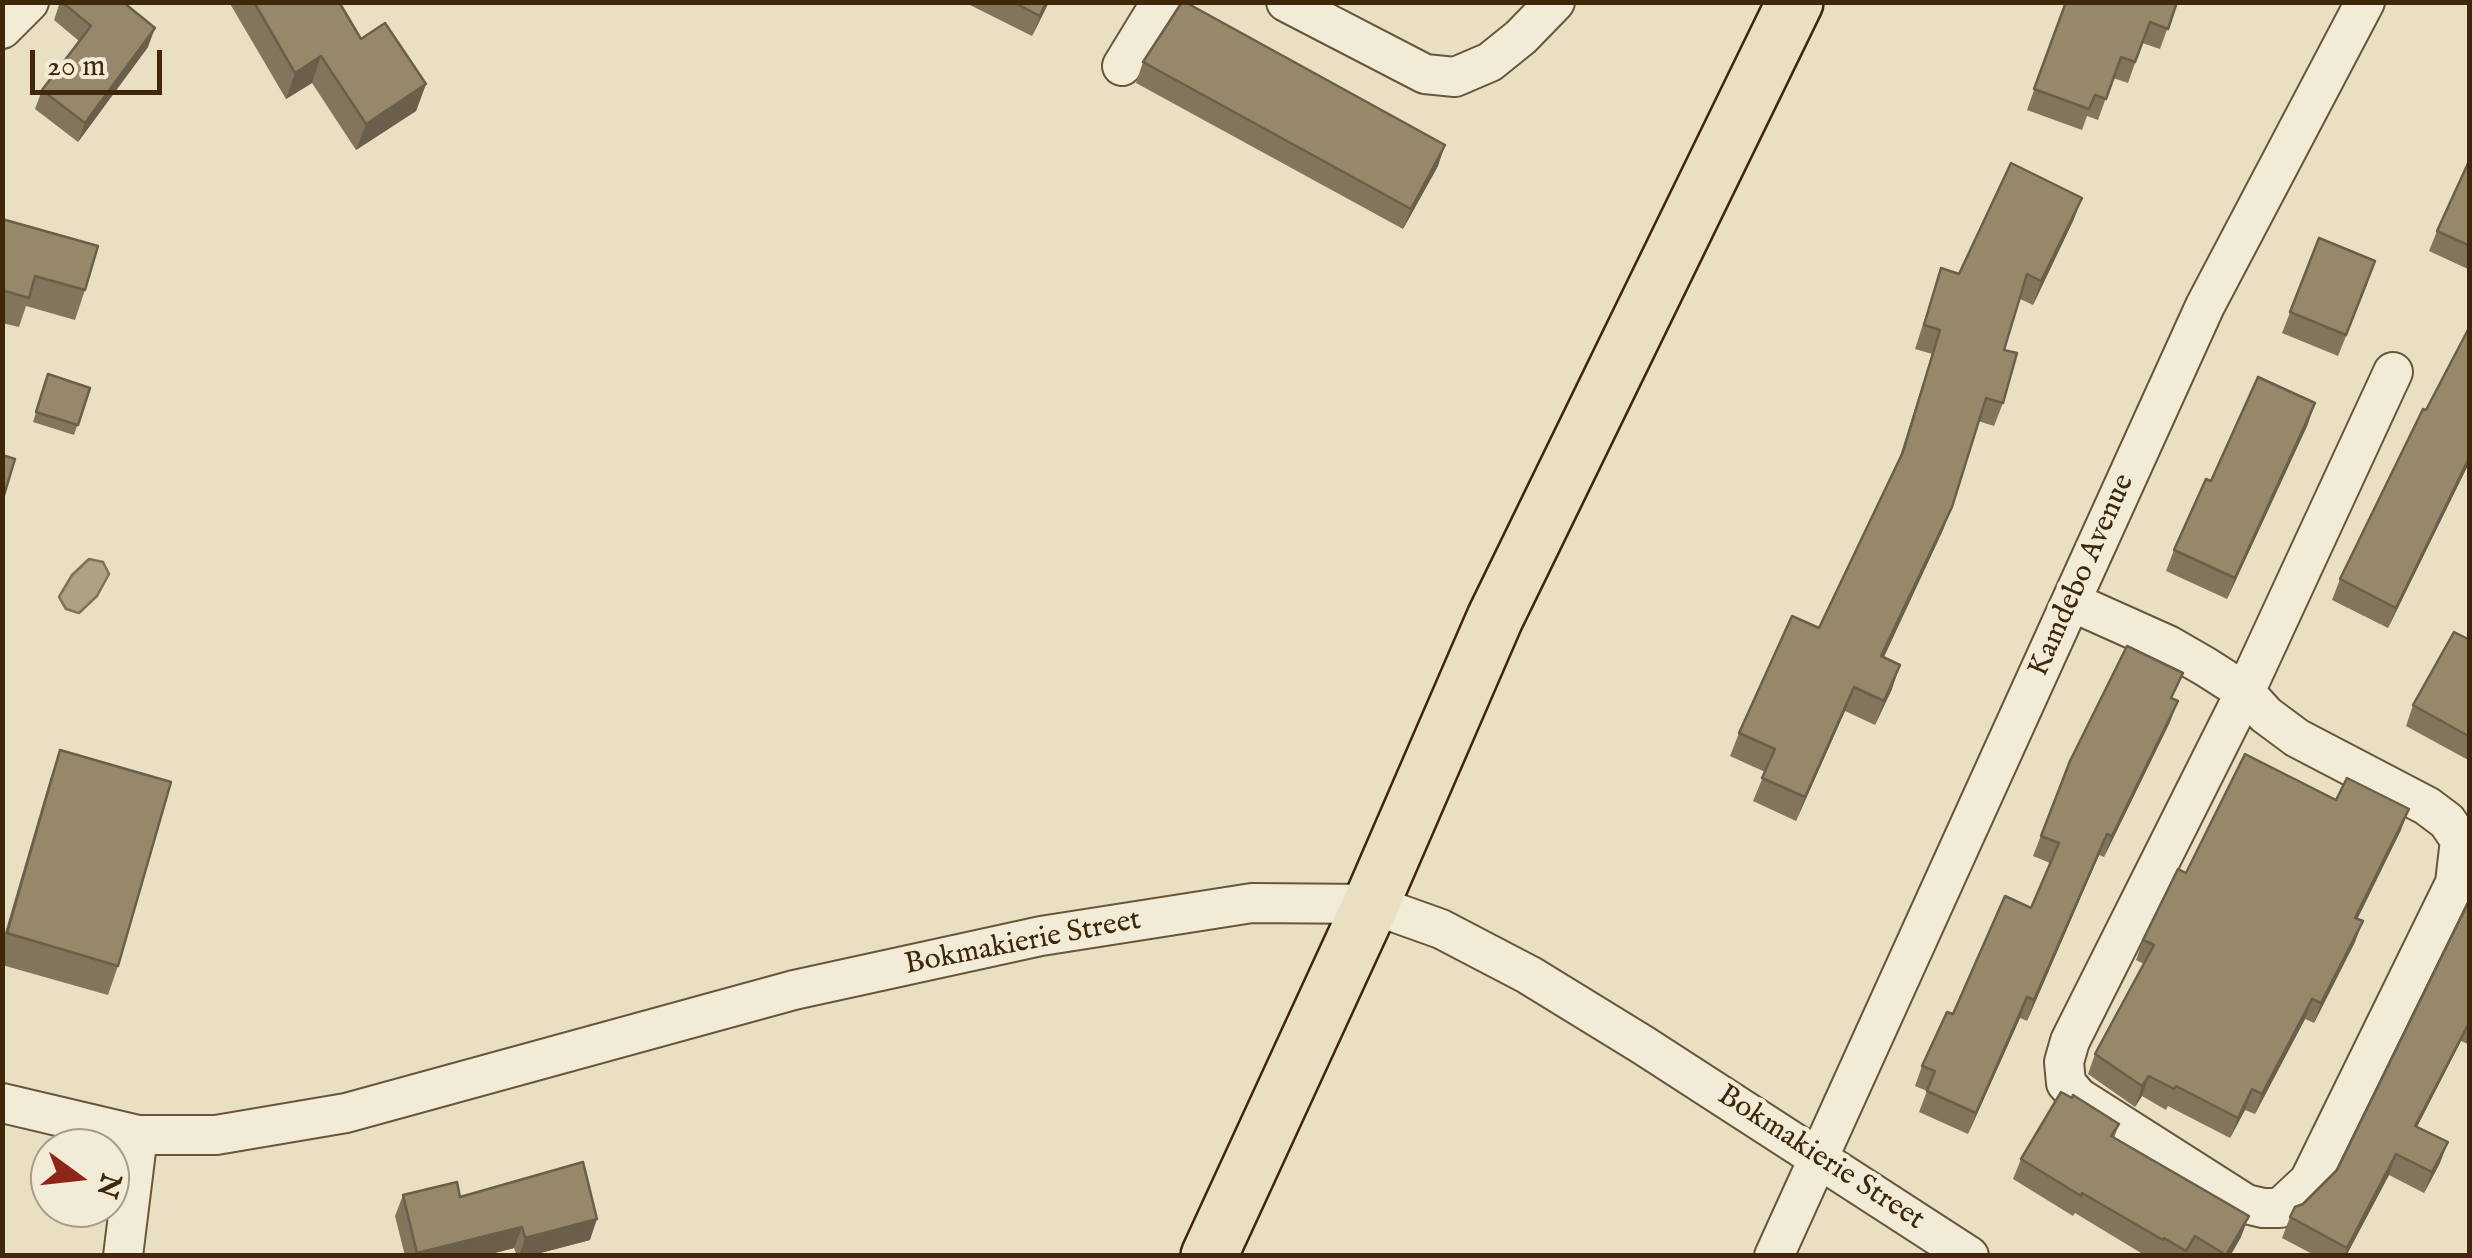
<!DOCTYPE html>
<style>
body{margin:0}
#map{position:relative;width:2472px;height:1258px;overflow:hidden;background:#e9e0c3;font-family:"IM FELL English",serif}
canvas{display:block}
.frame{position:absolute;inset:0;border:5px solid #3e2809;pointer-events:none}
.north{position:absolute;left:30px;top:1128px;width:100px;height:100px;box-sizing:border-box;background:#f1ebd8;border:2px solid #a99d85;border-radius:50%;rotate:105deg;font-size:28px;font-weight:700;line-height:40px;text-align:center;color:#3e2809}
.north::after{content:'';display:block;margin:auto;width:35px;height:45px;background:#8f2418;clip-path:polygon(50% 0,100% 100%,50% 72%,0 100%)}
.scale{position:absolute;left:30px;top:50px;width:132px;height:45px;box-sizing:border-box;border:5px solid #3e2809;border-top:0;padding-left:12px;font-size:30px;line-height:35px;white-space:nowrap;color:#3e2809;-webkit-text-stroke:8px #f1ebd8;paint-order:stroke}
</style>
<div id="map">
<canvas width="2472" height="1258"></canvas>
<div class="frame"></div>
<div class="north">N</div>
<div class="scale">20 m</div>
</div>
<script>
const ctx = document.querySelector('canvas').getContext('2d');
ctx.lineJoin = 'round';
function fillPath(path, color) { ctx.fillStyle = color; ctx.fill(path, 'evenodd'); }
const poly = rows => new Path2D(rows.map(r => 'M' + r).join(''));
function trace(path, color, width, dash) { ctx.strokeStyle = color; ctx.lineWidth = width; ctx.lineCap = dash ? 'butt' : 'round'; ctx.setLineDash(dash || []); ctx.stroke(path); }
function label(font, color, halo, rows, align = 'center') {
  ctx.font = font + ' "IM FELL English",serif'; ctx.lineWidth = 9; ctx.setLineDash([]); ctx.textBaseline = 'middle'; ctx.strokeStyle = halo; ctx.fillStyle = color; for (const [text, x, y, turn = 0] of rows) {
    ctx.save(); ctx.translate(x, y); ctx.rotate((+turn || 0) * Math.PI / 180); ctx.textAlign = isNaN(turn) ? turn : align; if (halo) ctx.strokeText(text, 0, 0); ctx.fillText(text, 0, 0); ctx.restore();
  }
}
const water = poly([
 [89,559,103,562,109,574,97,596,79,613,66,609,59,597,72,575,89,559]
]);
fillPath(water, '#afa184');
trace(water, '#827153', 2.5);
const street = poly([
 [1286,2,1425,74,1455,77,1490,62,1521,37,1555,2],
 [2,29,29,2],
 [1122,66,1161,2],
 [2072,602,2168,645,2206,667,2245,692,2266,715,2297,738,2427,806,2447,821,2460,840,2455,883,2309,1181,2280,1208,2263,1208,2246,1204,2078,1097,2066,1083,2064,1062,2070,1041,2245,692,2393,372],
 [2,1103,138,1135,216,1135,346,1113,794,990,1041,936,1252,903,1371,904,1441,929,1529,975,1643,1045,1969,1256],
 [123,1256,138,1135],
 [1774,1256,2205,306,2365,2]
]);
const highway = poly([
 [1209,1256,1371,904,1495,618,1795,2]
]);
trace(street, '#695638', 42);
trace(highway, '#3e2809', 60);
trace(street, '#f1ebd8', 38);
trace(highway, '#e9e0c3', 55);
fillPath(poly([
 [60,2,123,2,148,47,78,142,35,109,42,90,79,41,54,20],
 [229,2,339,2,361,39,426,84,416,111,356,150,312,83,286,99],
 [964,2,1049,2,1032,36],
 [2065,2,2177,2,2160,49,2142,43,2128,83,2113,78,2098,120,2087,116,2082,130,2027,110],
 [1143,62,1438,166,1403,229,1136,83],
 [2470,159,2470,270,2429,251,2437,231],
 [2082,198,2073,221,2033,305,2020,299,2004,350,2003,403,1994,426,1978,421,1943,530,1884,657,1892,689,1875,725,1845,711,1796,821,1753,801,1765,772,1730,756,1739,733,1819,628,1899,459,1932,354,1915,349,1941,268,1959,274],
 [2,219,85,290,75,320,26,306,19,327,2,323],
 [2319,238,2368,282,2338,356,2282,333],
 [48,374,90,388,74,435,33,422],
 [2308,424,2227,599,2166,571,2174,550,2211,481],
 [2470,461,2388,628,2332,600,2340,579],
 [2470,640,2470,761,2406,726,2413,705],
 [2173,699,2170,722,2104,857,2099,855,2027,1021,2020,1018,1968,1134,1919,1112,1927,1091,1915,1086,1922,1066,1953,1014,2031,908,2050,863,2033,856,2070,761],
 [60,750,118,966,108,995,2,965,2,943,50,779],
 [2336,800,2401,830,2357,919,2355,942,2314,1023,2305,1019,2255,1114,2245,1110,2230,1138,2168,1106,2166,1110,2142,1096,2135,1107,2088,1074,2095,1054,2144,964,2136,960,2143,940],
 [2470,899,2470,1045,2461,1041,2417,1127,2440,1163,2424,1193,2389,1175,2346,1256,2316,1256,2282,1238,2290,1217,2337,1170],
 [2119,1124,2114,1138,2241,1237,2230,1256,2146,1256,2075,1213,2073,1216,2013,1179,2021,1159],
 [403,1195,460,1197,590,1240,529,1256,517,1256,514,1248,483,1256,405,1256,395,1216]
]), '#82755b');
fillPath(poly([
 [1046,2,1049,2,1032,36,1040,16],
 [155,28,148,47,78,142,85,123],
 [321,56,312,83,286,99,295,73],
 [426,84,416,111,356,150,366,124],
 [1445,145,1438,166,1403,229,1411,209],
 [2082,198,2073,221,2033,305,2041,281],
 [2315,403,2308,424,2227,599,2235,578],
 [2470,456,2470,461,2388,628,2396,608],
 [1952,507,1943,530,1873,680,1881,656],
 [1900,665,1892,689,1875,725,1884,701],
 [1854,687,1845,711,1796,821,1805,797],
 [2178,701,2170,722,2104,857,2112,836],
 [2409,809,2401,830,2348,938,2355,918],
 [2107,834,2099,855,2027,1021,2034,1000],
 [2363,921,2355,942,2314,1023,2321,1003],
 [2027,997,2020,1018,1968,1134,1976,1113],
 [2312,999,2305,1019,2255,1114,2262,1094],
 [2469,1020,2461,1041,2407,1146,2415,1126],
 [2149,1076,2142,1096,2135,1107,2142,1086],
 [2252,1089,2245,1110,2230,1138,2238,1118],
 [2448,1142,2440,1163,2424,1193,2432,1172],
 [2396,1154,2389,1175,2346,1256,2344,1256],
 [2249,1216,2241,1237,2230,1256,2226,1256],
 [597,1219,590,1240,529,1256,519,1256,525,1238],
 [522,1227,514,1248,483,1256,416,1256,417,1253]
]), '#6a5f4a');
const building = poly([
 [62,2,123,2,155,28,85,123,42,90,91,26,62,2],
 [254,2,339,2,361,39,385,23,426,84,366,124,321,56,295,73,254,2],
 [1013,2,1046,2,1040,16,1013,2],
 [1182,2,1185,2,1445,145,1411,209,1143,62,1182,2],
 [2066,2,2177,2,2168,29,2150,22,2135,62,2121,57,2106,99,2095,95,2089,109,2034,89,2066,2],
 [2470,159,2470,246,2437,231,2470,159],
 [2011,163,2082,198,2041,281,2027,274,2004,350,2017,353,2003,403,1986,398,1952,507,1881,656,1900,665,1884,701,1854,687,1805,797,1762,778,1775,749,1739,733,1792,616,1819,628,1903,452,1940,330,1924,325,1941,268,1959,274,2011,163],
 [2,219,98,246,85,290,35,276,29,298,2,290,2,219],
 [2319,238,2375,261,2346,335,2290,312,2319,238],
 [2470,326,2470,456,2396,608,2340,579,2423,409,2426,410,2470,326],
 [48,374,90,388,78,425,36,412,48,374],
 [2258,377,2315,403,2235,578,2174,550,2206,479,2211,481,2258,377],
 [2,455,15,459,2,502,2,455],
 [2454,632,2470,640,2470,737,2413,705,2454,632],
 [2127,646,2183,673,2171,698,2178,701,2112,836,2107,834,2034,1000,2027,997,1976,1113,1927,1091,1935,1071,1922,1066,1947,1012,1953,1014,2005,896,2031,908,2059,843,2041,836,2070,761,2127,646],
 [60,750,171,782,118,966,7,933,60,750],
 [2245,754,2336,800,2347,778,2409,809,2355,918,2363,921,2321,1003,2312,999,2262,1094,2252,1089,2238,1118,2176,1086,2174,1089,2149,1076,2142,1086,2095,1054,2154,945,2143,940,2178,869,2186,873,2245,754],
 [2470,899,2470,1021,2415,1126,2448,1142,2432,1172,2396,1154,2347,1248,2290,1217,2295,1207,2303,1204,2337,1170,2470,899],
 [2061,1092,2072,1098,2073,1095,2119,1124,2111,1136,2249,1216,2226,1255,2195,1236,2186,1251,2164,1238,2163,1240,2082,1193,2081,1196,2021,1159,2061,1092],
 [583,1162,597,1219,525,1238,522,1227,417,1253,403,1195,457,1182,460,1197,583,1162]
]);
fillPath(building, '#97886a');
trace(building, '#6a5f4a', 2.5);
label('30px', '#3e2809', '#f1ebd8', [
 ["Kamdebo Avenue",2083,576,-66],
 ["Bokmakierie Street",1023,944,-11],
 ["Bokmakierie Street",1820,1159,33]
]);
</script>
